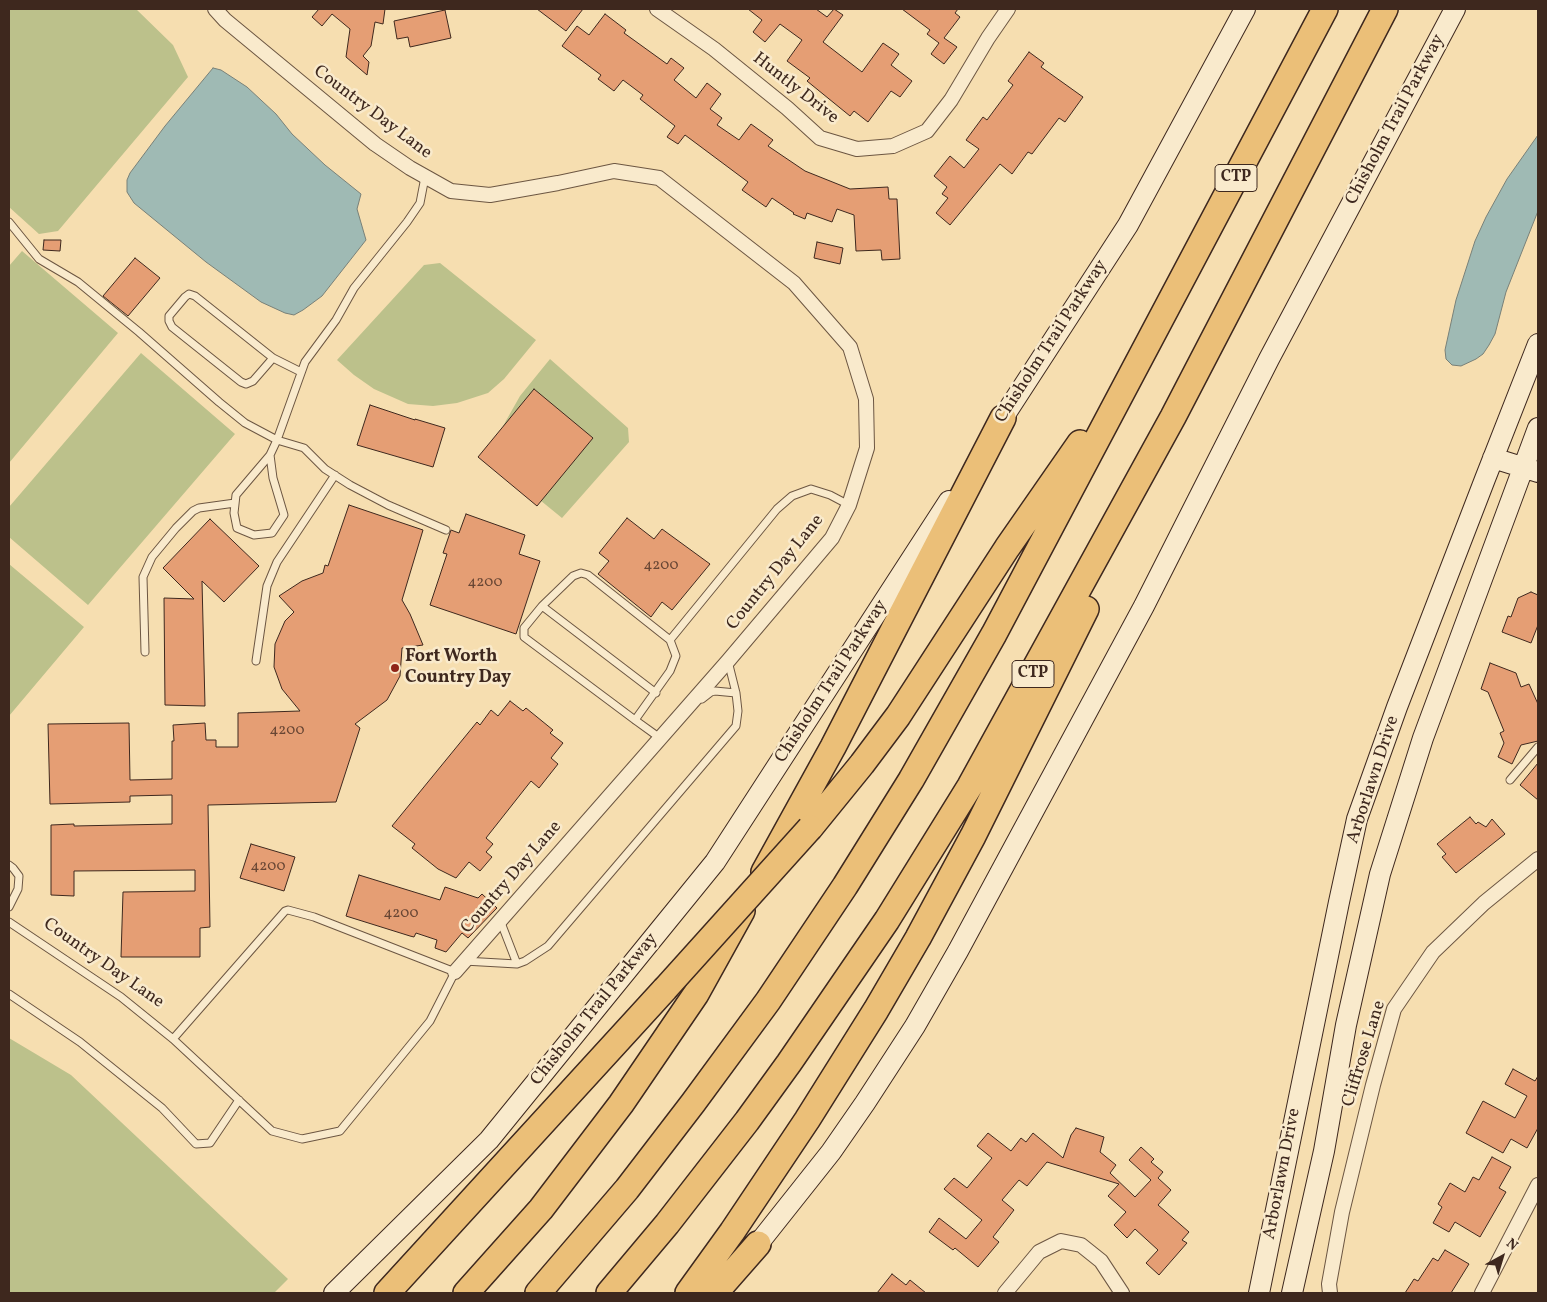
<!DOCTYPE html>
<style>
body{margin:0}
#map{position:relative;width:1547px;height:1302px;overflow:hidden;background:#f6deb0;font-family:Vollkorn,serif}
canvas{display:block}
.frame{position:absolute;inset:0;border:10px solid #3e281e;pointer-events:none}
.north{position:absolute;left:1477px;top:1232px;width:50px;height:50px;-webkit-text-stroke:4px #f9eacc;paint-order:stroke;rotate:39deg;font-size:14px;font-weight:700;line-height:20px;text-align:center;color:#3e281e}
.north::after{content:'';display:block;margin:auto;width:18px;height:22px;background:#3e281e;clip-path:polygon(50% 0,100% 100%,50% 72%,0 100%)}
</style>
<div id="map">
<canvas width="1547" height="1302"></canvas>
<div class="frame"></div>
<div class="north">N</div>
</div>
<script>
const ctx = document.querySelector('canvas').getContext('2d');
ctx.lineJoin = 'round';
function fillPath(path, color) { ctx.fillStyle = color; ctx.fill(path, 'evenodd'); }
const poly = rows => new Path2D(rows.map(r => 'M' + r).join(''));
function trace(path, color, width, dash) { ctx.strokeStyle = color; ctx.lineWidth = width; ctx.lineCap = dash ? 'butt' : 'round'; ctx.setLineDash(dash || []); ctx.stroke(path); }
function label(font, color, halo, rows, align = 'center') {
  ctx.font = font + ' Vollkorn,serif'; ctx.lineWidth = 5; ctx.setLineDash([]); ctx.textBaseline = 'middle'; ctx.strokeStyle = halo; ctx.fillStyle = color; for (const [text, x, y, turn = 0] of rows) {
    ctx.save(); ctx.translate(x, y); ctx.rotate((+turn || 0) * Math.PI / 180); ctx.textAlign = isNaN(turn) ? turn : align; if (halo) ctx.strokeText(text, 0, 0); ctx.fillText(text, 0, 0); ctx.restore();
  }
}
fillPath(poly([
 [9,9,136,9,173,45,188,77,58,231,39,234,9,207],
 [22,251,118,333,9,463,9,266],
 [440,263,536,340,504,379,488,393,457,403,433,406,408,404,374,389,354,375,337,360,424,265],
 [141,353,235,434,88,605,9,537,9,507],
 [550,359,628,428,629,442,562,518,524,487,502,449,503,426,520,396],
 [9,564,84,627,9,716],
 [9,1038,71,1075,288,1279,274,1293,9,1293]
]), '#bcc18b');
const water = poly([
 [213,68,221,70,247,87,276,114,292,134,325,165,361,194,357,209,366,240,322,296,303,310,294,315,285,313,261,302,206,262,134,203,127,192,127,180,130,173,165,126,213,68],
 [1538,135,1538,211,1506,292,1495,334,1489,345,1483,354,1476,359,1461,366,1452,365,1446,359,1445,350,1456,300,1475,241,1486,217,1507,179,1538,135]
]);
fillPath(water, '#9fbab4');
trace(water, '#788078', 1);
const building = poly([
 [319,9,385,9,383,24,375,22,371,46,363,56,369,62,367,75,346,57,350,29,332,14,322,26,312,17,319,9],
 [537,9,583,9,566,31,537,9],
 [748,9,816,9,827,17,834,9,843,15,823,42,862,72,883,43,899,54,891,65,912,81,900,97,891,91,868,122,854,111,850,116,807,81,810,78,787,61,802,40,780,24,765,42,753,32,762,20,748,9],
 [902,9,958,9,955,13,960,17,944,38,957,47,944,64,931,54,939,43,927,34,930,30,902,9],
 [445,10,451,38,410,47,408,37,397,39,394,21,445,10],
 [605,14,626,30,624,33,667,64,671,58,684,68,674,80,696,98,707,83,721,94,710,109,722,118,717,125,739,140,751,124,773,140,768,146,805,171,850,189,888,187,889,199,897,199,900,259,882,260,881,250,856,251,854,215,837,209,832,222,807,213,805,219,793,214,794,213,772,198,766,207,742,190,748,182,685,135,678,144,667,137,675,126,640,99,643,95,623,80,614,91,598,79,601,75,562,46,577,26,589,35,605,14],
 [1029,52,1044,63,1041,67,1083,97,1065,122,1059,118,1032,154,1028,152,1012,174,1000,164,950,225,936,213,948,198,942,194,947,187,934,176,950,156,964,168,979,149,966,140,983,117,987,120,1013,85,1008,81,1029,52],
 [44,240,61,240,60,251,43,250,44,240],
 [817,242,843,248,840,264,814,258,817,242],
 [135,258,160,278,128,316,103,296,135,258],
 [534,389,593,438,537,506,478,457,534,389],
 [370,405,415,420,415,419,445,428,433,467,357,445,370,405],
 [349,505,423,530,402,600,410,614,423,645,402,648,400,676,387,700,355,724,360,728,336,802,208,805,210,927,200,928,200,957,121,957,123,892,195,891,195,870,74,871,74,896,51,895,51,825,74,824,74,826,172,824,172,795,130,796,130,802,50,804,48,724,129,723,130,780,172,779,172,741,174,741,173,725,205,723,206,740,216,740,216,747,238,747,238,713,300,711,282,689,274,667,275,644,285,621,294,612,279,596,302,581,323,573,325,565,328,566,349,505],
 [466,514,525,535,519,554,540,561,516,634,430,605,447,554,443,553,451,530,459,533,466,514],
 [627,518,654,539,662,529,710,564,672,610,662,602,651,617,598,574,609,561,599,553,627,518],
 [210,519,259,566,224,602,202,581,205,706,165,705,164,598,194,599,163,568,210,519],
 [1531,592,1538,595,1538,625,1531,643,1502,632,1508,616,1511,617,1518,598,1531,592],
 [1490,663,1516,673,1521,687,1529,684,1538,704,1538,741,1521,745,1512,764,1498,757,1504,743,1500,733,1504,731,1488,692,1481,689,1490,663],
 [510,701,523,711,526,708,553,730,550,733,563,743,551,758,558,764,539,788,531,781,486,838,493,844,486,852,492,857,480,871,469,862,456,878,438,869,412,848,415,844,392,826,477,722,480,725,491,710,498,716,510,701],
 [1538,763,1538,800,1520,785,1538,763],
 [1470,817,1476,824,1478,822,1486,827,1492,819,1505,834,1456,873,1442,857,1446,854,1437,844,1470,817],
 [251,844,295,857,284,891,240,878,251,844],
 [359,875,440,900,445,887,478,898,482,894,497,908,468,938,462,933,446,952,435,948,437,940,416,933,414,937,410,936,346,916,359,875],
 [1513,1069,1535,1081,1538,1076,1538,1128,1527,1148,1511,1139,1503,1153,1466,1133,1483,1101,1515,1118,1527,1096,1505,1084,1513,1069],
 [1076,1128,1104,1137,1100,1152,1116,1165,1110,1173,1135,1197,1151,1180,1129,1160,1141,1147,1154,1159,1151,1162,1163,1172,1158,1178,1171,1190,1158,1205,1189,1232,1182,1240,1187,1243,1159,1275,1146,1263,1158,1250,1135,1229,1127,1238,1114,1225,1126,1212,1108,1196,1119,1184,1047,1162,1027,1186,1019,1180,1002,1200,1014,1210,993,1237,999,1242,978,1267,955,1248,953,1250,929,1232,939,1218,966,1239,982,1220,944,1189,954,1178,967,1188,992,1158,977,1146,988,1133,1011,1151,1021,1138,1026,1142,1033,1133,1063,1158,1071,1135,1076,1128],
 [1492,1157,1511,1167,1499,1188,1506,1192,1480,1237,1455,1222,1449,1232,1433,1223,1442,1207,1438,1204,1450,1183,1465,1192,1473,1177,1479,1180,1492,1157],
 [1445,1250,1469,1264,1451,1293,1405,1293,1414,1279,1418,1281,1433,1258,1438,1261,1445,1250],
 [892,1274,906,1285,910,1280,926,1293,877,1293,892,1274]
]);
fillPath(building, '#e59e74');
trace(building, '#3e281e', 1);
const service = poly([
 [9,222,39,259,78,282,139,332,219,402,245,423,277,440,304,448,325,469,350,485,388,505,446,530],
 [273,358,253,381,246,384,241,382,172,327,169,321,169,316,185,297,189,294,195,296,273,358,301,372],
 [270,455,273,478,284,515,272,533,254,535,237,528,234,513,236,495,270,455,277,440,305,362,336,320,354,288,407,222,420,203,425,177],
 [542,606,656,693],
 [670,640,777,509,792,496,811,489,830,495,849,505],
 [145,652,143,577,152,557,176,528,193,511,199,508,235,503],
 [256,661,267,586,277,562,335,475],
 [702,699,711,692,715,691,736,693],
 [635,720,670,671,676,656,670,640,588,575,581,573,573,576,542,606,524,628,524,637,635,720,660,738],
 [1510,780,1538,747],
 [9,865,13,868,19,876,18,889,9,907],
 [500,920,517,964],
 [9,922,121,997,173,1039,272,1131,302,1139,340,1131,430,1021,455,972,314,917,288,910,285,911,173,1039],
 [464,961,517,964,525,961,548,946,736,726,738,711,736,693,728,661],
 [9,994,80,1042,162,1108,196,1144,210,1143,239,1100]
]);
const minor = poly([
 [215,9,225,20,375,144,410,168,451,191,490,195,558,183,614,171,659,178,794,283,850,347,866,399,867,448,849,505,832,538,728,661,455,972],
 [657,9,714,49,787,108,820,138,857,149,893,146,927,131,951,100,988,38,1008,9],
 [1005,1293,1039,1252,1061,1241,1081,1245,1101,1261,1122,1293],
 [1330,1293,1329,1284,1342,1212,1373,1085,1394,1009,1433,952,1484,903,1538,859],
 [1482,1293,1538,1185]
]);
const secondary = poly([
 [995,430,1128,225,1245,9],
 [1493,458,1538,472],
 [758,1244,831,1152,865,1103,915,1026,958,951,1144,606,1269,359,1455,9],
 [334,1293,489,1140,715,862,949,501],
 [1259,1293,1339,902,1357,819,1397,707,1485,479,1538,344],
 [1292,1293,1324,1151,1346,1025,1380,874,1423,738,1538,428]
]);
const motorway = poly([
 [810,828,862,764,898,716,1007,548,1080,443],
 [764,872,833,747,1003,418],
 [387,1293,665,989],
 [466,1293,541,1209,621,1104,696,994,742,911],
 [538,1293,627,1189,693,1103,768,1001,845,886,911,780,994,634,1325,9],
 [609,1293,667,1224,747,1121,789,1063,887,920,970,786,1173,417,1385,9],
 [688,1293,732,1232,807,1120,876,1010,918,938,973,836,1086,609],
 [715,1293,758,1244]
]);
trace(service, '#6c5642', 9);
trace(minor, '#6c5642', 16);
trace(secondary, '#3e281e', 22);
trace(motorway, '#3e281e', 28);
trace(service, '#f9eacc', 7);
trace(minor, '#f9eacc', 14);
trace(secondary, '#f9eacc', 20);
trace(motorway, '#ebbf78', 25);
const motorwayBridge = poly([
 [665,989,810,828]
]);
trace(motorwayBridge, '#3e281e', 28, []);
trace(motorwayBridge, '#ebbf78', 25);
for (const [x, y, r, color] of [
 [395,668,5,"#8f2418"]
]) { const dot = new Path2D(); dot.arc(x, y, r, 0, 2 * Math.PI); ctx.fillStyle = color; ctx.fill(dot); trace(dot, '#f9eacc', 2); }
label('15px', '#684634', null, [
 ["4200",661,566],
 ["4200",485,583],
 ["4200",287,731],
 ["4200",268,867],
 ["4200",401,914]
]);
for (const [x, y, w] of [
 [1236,178,42],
 [1033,674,42]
]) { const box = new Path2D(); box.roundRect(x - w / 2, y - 13.5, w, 27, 4); ctx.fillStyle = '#f9eacc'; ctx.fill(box); trace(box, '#3e281e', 1); }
label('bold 16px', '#3e281e', null, [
 ["CTP",1236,178],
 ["CTP",1033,674]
]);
label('18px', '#3e281e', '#f9eacc', [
 ["Huntly Drive",795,89,38],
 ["Country Day Lane",372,113,37],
 ["Chisholm Trail Parkway",1396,120,-62],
 ["Chisholm Trail Parkway",1052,342,-57],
 ["Country Day Lane",776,573,-51],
 ["Chisholm Trail Parkway",832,682,-57],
 ["Arborlawn Drive",1374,780,-72],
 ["Country Day Lane",512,878,-49],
 ["Country Day Lane",103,964,35],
 ["Chisholm Trail Parkway",595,1010,-51],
 ["Cliffrose Lane",1365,1054,-73],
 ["Arborlawn Drive",1283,1174,-79]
]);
label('bold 18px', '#3e281e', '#f9eacc', [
 ["Fort Worth",405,658],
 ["Country Day",405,679]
], 'left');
</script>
